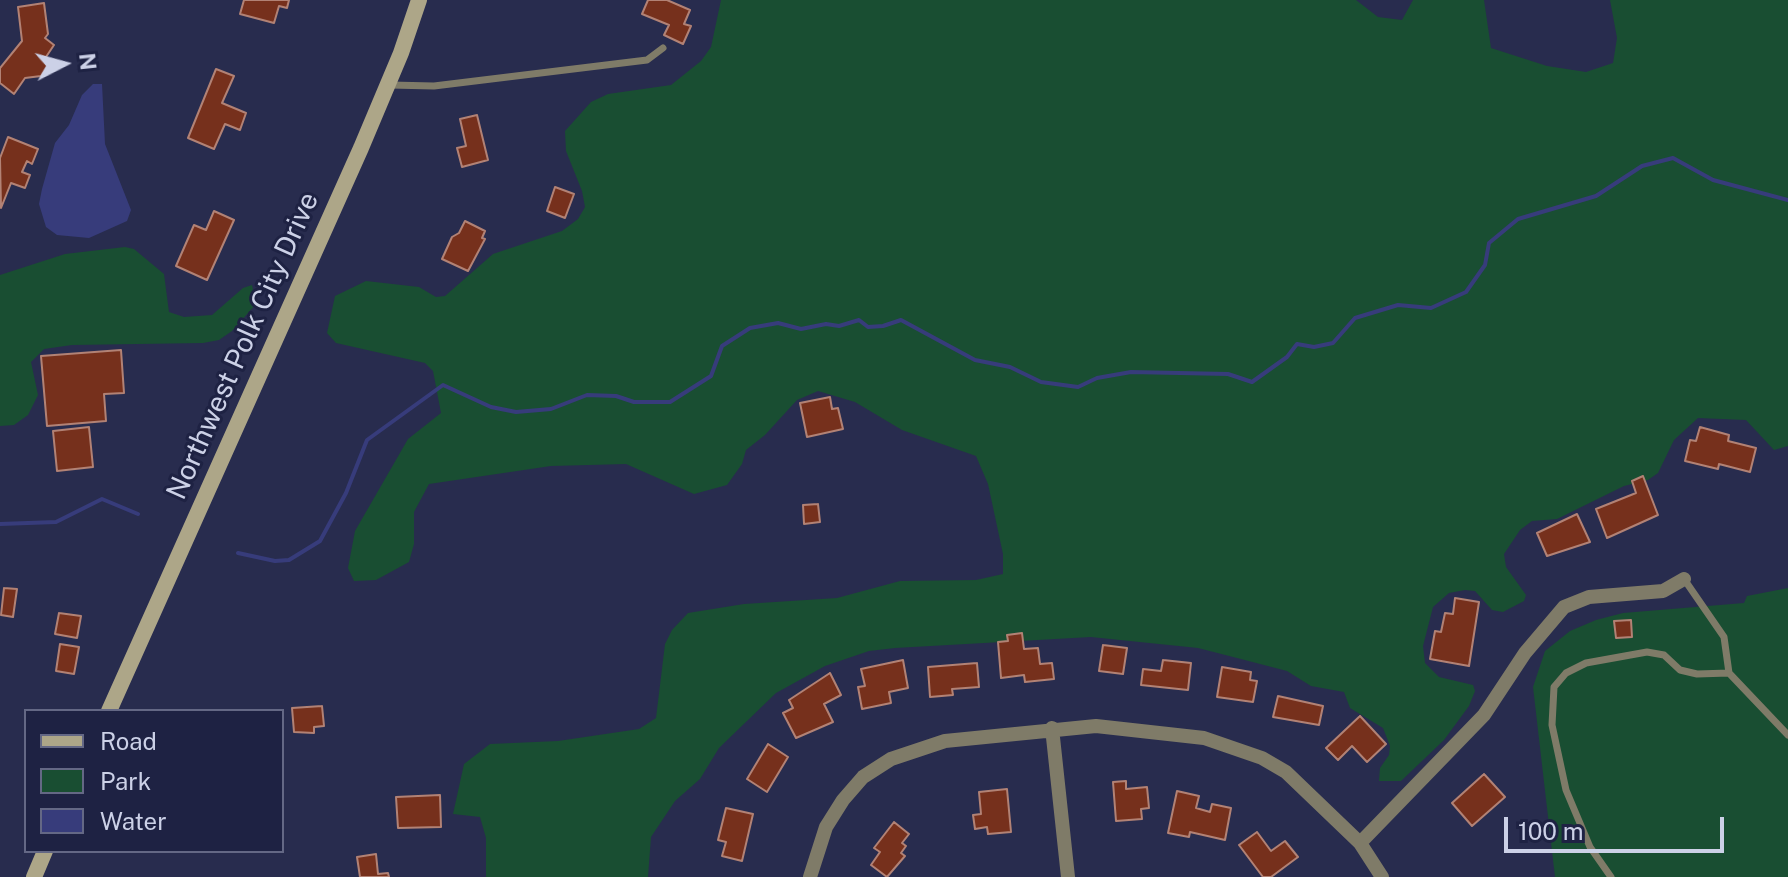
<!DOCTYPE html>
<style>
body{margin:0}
#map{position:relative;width:1788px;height:877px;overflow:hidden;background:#282c4e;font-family:"Public Sans",sans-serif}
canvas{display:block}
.legend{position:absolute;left:24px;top:709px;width:260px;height:144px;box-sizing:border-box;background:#1e2243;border:2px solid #646885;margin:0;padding:10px 14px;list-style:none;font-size:24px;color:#ccd1e7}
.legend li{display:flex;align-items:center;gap:16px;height:40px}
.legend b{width:40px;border:2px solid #646885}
.north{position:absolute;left:24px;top:24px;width:80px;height:80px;-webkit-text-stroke:6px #1e2243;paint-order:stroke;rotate:84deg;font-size:22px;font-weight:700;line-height:32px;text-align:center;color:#ccd1e7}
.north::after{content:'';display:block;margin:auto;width:28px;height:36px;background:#ccd1e7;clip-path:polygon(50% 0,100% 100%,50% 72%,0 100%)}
.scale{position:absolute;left:1504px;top:817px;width:220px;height:36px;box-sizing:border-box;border:4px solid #ccd1e7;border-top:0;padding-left:10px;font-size:24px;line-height:28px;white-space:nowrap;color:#ccd1e7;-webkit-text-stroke:6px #1e2243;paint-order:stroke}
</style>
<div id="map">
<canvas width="1788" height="877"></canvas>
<ul class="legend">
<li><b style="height:10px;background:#ada688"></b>Road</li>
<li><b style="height:22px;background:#194e32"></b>Park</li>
<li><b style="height:22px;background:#373c7b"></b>Water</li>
</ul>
<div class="north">N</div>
<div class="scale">100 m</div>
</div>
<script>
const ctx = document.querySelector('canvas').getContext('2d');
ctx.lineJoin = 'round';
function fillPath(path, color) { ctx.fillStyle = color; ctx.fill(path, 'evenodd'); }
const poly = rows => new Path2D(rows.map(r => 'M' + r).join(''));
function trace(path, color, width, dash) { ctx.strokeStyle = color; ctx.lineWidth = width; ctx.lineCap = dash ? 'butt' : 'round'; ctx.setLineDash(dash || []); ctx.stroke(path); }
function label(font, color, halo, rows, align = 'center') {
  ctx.font = font + ' "Public Sans",sans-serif'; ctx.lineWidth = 6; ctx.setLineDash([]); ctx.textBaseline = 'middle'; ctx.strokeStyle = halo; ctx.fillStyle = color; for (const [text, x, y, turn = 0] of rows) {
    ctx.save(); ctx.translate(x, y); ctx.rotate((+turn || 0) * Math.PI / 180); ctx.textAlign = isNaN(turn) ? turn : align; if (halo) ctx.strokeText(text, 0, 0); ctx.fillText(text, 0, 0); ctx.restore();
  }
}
fillPath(poly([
 [721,0,1356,0,1378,17,1402,20,1413,0,1484,0,1491,48,1547,66,1586,72,1613,63,1617,38,1610,0,1788,0,1788,446,1774,450,1746,420,1698,418,1674,440,1658,473,1648,480,1624,486,1557,519,1532,521,1520,530,1504,554,1506,567,1526,595,1524,601,1503,612,1492,610,1475,591,1465,590,1449,593,1433,607,1423,646,1425,663,1439,677,1473,685,1475,691,1469,706,1444,740,1401,781,1379,781,1380,768,1389,755,1390,746,1383,728,1350,708,1344,692,1311,686,1287,671,1237,658,1198,648,1091,637,895,648,869,651,825,666,776,693,719,748,700,779,675,801,651,837,648,877,486,877,486,838,480,817,453,814,464,764,490,744,558,741,639,729,656,718,665,644,672,630,688,613,744,604,837,598,900,581,976,580,1003,574,1003,554,988,484,976,456,902,430,855,402,818,391,797,400,765,435,746,450,742,464,727,485,694,494,626,464,551,466,429,484,414,512,414,544,409,562,376,580,354,581,348,568,355,531,408,439,441,413,433,371,425,363,336,343,327,333,335,296,366,281,419,287,436,297,445,296,493,254,562,231,578,219,585,207,582,191,566,151,565,131,591,102,608,94,671,85,701,61,711,47],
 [125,247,134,249,164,274,169,312,184,317,212,315,243,288,252,285,256,304,232,331,219,340,203,343,72,345,44,349,31,362,38,395,28,415,14,425,0,426,0,275,65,254],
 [1788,588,1788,877,1555,877,1533,687,1545,651,1570,631,1596,620,1623,613,1744,603,1747,596]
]), '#194e32');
fillPath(poly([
 [93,84,102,84,105,144,131,210,127,221,89,238,57,235,46,227,39,204,42,189,55,143,69,125,82,95]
]), '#373c7b');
trace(poly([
 [0,524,56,522,102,499,138,514],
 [238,553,275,561,289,560,320,541,346,493,367,440,443,385,491,407,516,412,551,409,587,395,616,396,634,402,670,402,711,376,722,346,750,328,778,323,801,329,826,324,839,326,859,320,868,327,883,326,901,320,975,360,1010,367,1041,382,1078,387,1097,378,1131,372,1228,374,1252,382,1287,357,1297,344,1314,347,1333,343,1355,318,1398,305,1431,308,1466,292,1485,265,1489,243,1518,219,1596,196,1642,166,1673,158,1713,180,1788,200]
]), '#373c7b', 4);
const building = poly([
 [244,0,289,0,287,8,279,6,274,23,240,14,244,0],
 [648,0,667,0,690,10,684,24,691,26,683,44,664,35,669,25,642,14,648,0],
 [44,3,48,34,45,38,54,45,46,57,51,62,41,76,25,78,14,94,0,83,0,68,22,41,18,7,44,3],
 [216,69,234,76,222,103,246,113,240,130,225,124,214,149,188,138,216,69],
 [477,115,488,160,462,167,457,148,466,146,460,119,477,115],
 [8,137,38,149,32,164,27,161,22,172,30,175,25,188,11,183,1,208,0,158,8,137],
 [555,187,574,194,565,218,547,211,555,187],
 [214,211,234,220,207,280,176,266,194,225,206,230,214,211],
 [465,221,485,231,482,238,485,239,468,271,442,259,452,237,459,233,465,221],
 [121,350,124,393,104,394,106,421,47,426,41,356,121,350],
 [830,397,832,409,838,408,843,429,807,437,800,403,830,397],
 [89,427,93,467,57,471,53,431,89,427],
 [1700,427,1729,435,1728,441,1756,448,1750,472,1719,464,1718,469,1685,461,1690,440,1696,441,1700,427],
 [1643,476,1658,515,1607,538,1596,509,1636,493,1632,481,1643,476],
 [818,504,820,522,804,524,803,505,818,504],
 [1577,514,1590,542,1547,556,1537,533,1577,514],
 [4,588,17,589,13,617,1,615,4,588],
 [1455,598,1479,602,1469,666,1430,659,1435,631,1441,632,1445,613,1453,614,1455,598],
 [59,613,81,616,77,638,55,634,59,613],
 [1631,620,1632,637,1616,638,1614,621,1631,620],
 [1022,633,1024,649,1038,648,1040,664,1052,663,1054,679,1025,682,1024,675,1001,678,998,642,1008,641,1007,635,1022,633],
 [60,644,79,647,74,674,56,671,60,644],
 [1103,645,1127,648,1123,674,1099,671,1103,645],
 [903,660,908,688,889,692,891,703,862,709,858,687,865,686,861,669,903,660],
 [1163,660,1191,663,1188,690,1141,685,1143,669,1161,671,1163,660],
 [977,663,979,687,952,689,953,695,930,697,928,667,977,663],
 [1222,667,1251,672,1250,680,1257,681,1253,702,1217,697,1222,667],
 [830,673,841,695,824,704,833,722,796,738,783,713,793,708,789,700,830,673],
 [1278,696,1323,706,1319,725,1273,717,1278,696],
 [322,706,324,726,314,727,314,733,294,732,292,708,322,706],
 [1360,716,1386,744,1367,762,1352,746,1338,760,1326,748,1360,716],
 [768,744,788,757,767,792,747,779,768,744],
 [1484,774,1505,797,1472,826,1452,803,1484,774],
 [1126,781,1126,789,1147,787,1149,808,1141,809,1142,819,1116,821,1113,782,1126,781],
 [1007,789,1011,832,988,834,987,827,975,829,973,815,981,814,979,792,1007,789],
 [1177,791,1199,796,1196,808,1210,812,1212,804,1231,808,1225,840,1190,832,1189,837,1168,833,1177,791],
 [440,795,441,827,398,828,396,797,440,795],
 [726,808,753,814,742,861,722,856,726,842,718,840,726,808],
 [894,822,909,834,902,843,906,846,901,853,905,856,887,877,871,865,880,852,874,848,894,822],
 [1257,832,1271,851,1285,841,1298,857,1271,877,1263,877,1239,845,1257,832],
 [376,854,378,874,388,873,389,877,360,877,357,857,376,854]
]);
fillPath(building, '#76301c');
trace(building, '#b28275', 2);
trace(poly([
 [390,85,434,86,647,60,663,48],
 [1684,579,1724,637,1729,673,1788,735],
 [1611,877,1590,847,1566,790,1552,725,1554,687,1566,673,1586,663,1647,652,1664,655,1680,670,1697,674,1729,673]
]), '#7f7b68', 7);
trace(poly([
 [1052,728,1068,877],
 [1360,843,1484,715,1525,653,1564,607,1589,597,1663,591,1684,579],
 [810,877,826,827,843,800,863,777,891,759,945,741,1096,726,1204,738,1262,758,1286,772,1360,843,1382,877]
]), '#7f7b68', 14);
trace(poly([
 [109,711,361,148,401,53,419,0],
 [34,877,45,851]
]), '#ada688', 16);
label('28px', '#ccd1e7', '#1e2243', [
 ["Northwest Polk City Drive",243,346,-66]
]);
</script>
